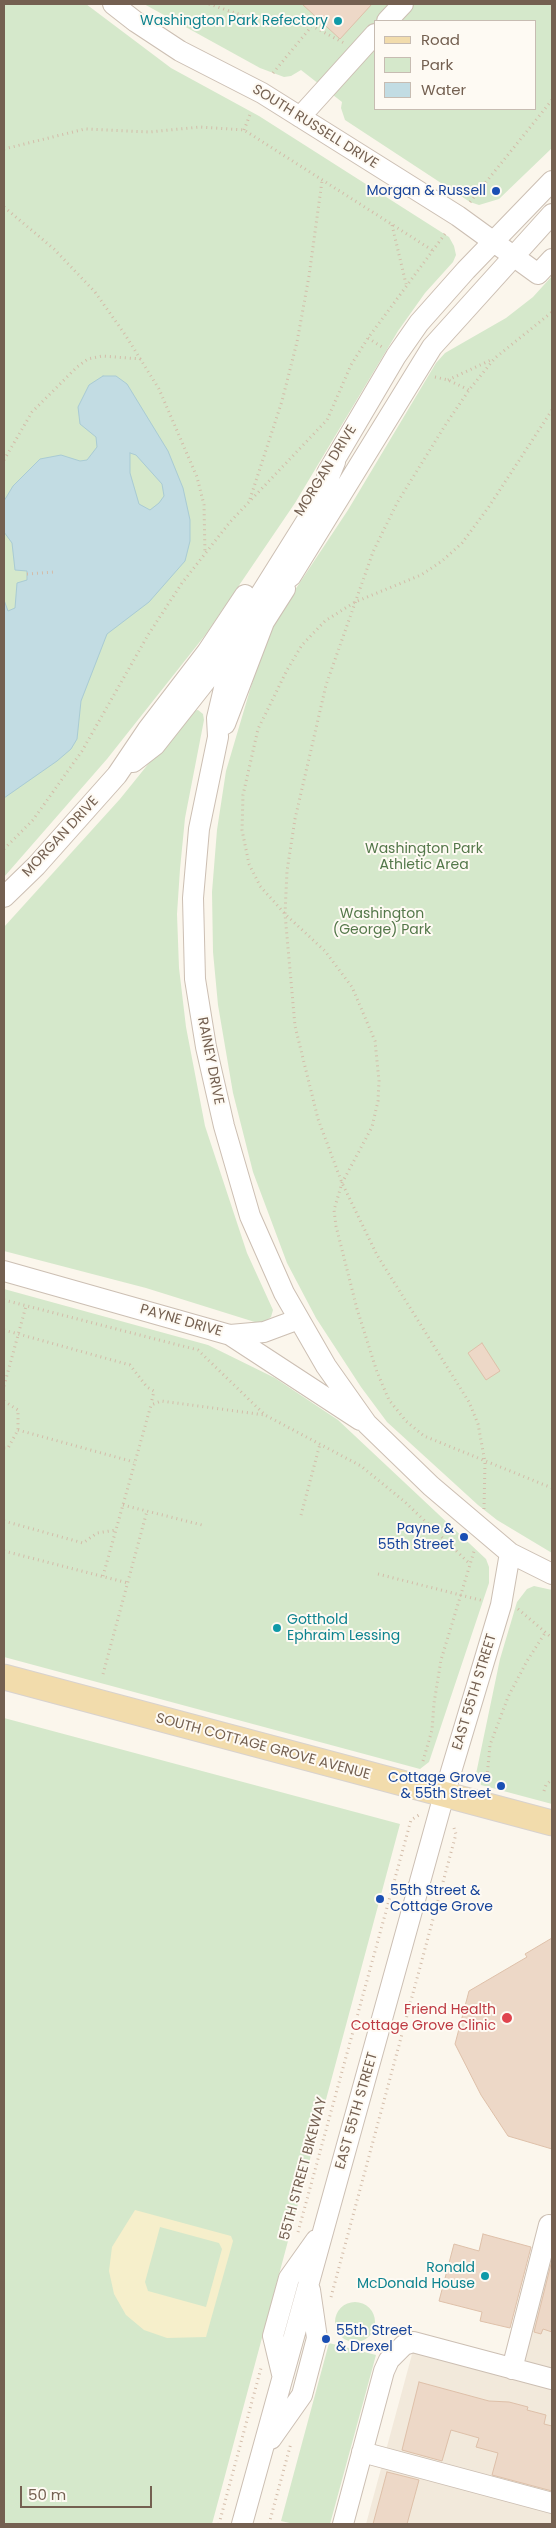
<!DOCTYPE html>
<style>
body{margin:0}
#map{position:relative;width:556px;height:2528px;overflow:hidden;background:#fbf6ec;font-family:Poppins,sans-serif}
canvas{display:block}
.frame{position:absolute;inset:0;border:5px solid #746051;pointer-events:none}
.legend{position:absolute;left:374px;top:20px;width:162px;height:90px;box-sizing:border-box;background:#fefaf3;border:1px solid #c7bcb2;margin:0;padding:6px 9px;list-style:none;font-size:15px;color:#746051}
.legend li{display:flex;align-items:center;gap:10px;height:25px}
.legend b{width:25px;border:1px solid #c7bcb2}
.scale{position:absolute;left:20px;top:2486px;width:132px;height:22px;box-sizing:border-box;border:2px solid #746051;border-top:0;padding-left:6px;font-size:15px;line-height:18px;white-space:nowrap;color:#746051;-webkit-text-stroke:4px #fefaf3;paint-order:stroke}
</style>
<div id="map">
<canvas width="556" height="2528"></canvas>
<div class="frame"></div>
<ul class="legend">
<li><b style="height:6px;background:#f2dcac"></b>Road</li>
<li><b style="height:14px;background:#d5e8cb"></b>Park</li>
<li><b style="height:14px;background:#c2dce3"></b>Water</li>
</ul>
<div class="scale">50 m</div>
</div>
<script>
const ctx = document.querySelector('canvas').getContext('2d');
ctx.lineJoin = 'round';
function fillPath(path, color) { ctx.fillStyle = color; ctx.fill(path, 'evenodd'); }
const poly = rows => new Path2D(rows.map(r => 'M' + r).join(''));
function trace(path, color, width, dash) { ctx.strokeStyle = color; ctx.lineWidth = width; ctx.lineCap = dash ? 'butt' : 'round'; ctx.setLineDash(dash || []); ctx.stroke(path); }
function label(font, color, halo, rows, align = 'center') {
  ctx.font = font + ' Poppins,sans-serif'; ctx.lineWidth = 4; ctx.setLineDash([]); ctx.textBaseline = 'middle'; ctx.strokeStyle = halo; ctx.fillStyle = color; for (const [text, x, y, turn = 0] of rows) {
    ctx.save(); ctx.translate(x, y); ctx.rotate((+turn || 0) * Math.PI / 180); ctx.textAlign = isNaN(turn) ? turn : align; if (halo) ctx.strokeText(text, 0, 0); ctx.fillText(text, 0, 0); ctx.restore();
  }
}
fillPath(poly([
 [552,2231,552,2524,366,2524,414,2347,515,2374]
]), '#f2e9db');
fillPath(poly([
 [4,4,86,4,171,68,259,116,449,237,454,246,456,255,453,262,425,293,398,331,295,503,206,634,107,759,4,877],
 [144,4,552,4,552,148,499,199,479,205,470,202,345,120,341,108,342,102,301,70,291,76,284,77,260,68],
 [375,21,535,21,535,109,375,109],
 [552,276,552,1553,497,1520,478,1505,387,1422,361,1387,316,1318,287,1263,253,1172,233,1093,218,1005,213,952,212,892,217,830,226,771,255,673,277,617,348,510,436,363,445,353,506,318,533,297],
 [198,710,203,714,204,720,185,818,180,869,177,914,179,968,186,1027,205,1126,247,1253,273,1310,271,1317,264,1322,258,1323,146,1288,4,1251,4,927,120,799,187,716,192,711],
 [4,1289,208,1345,275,1378,338,1420,486,1559,489,1567,489,1583,429,1762,420,1769,4,1657],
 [534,1586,552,1590,552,1804,481,1785,476,1774,500,1659,517,1602,527,1589],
 [4,1718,400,1824,212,2524,4,2524],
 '335 2322a20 20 0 1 1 40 0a20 20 0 1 1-40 0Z',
 [329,2343,376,2355,330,2524,294,2524,281,2521]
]), '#d5e8cb');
fillPath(poly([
 [135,2210,231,2236,233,2241,206,2337,167,2338,144,2330,126,2315,114,2294,109,2271,112,2247],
 [160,2227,219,2243,222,2249,206,2307,148,2291,145,2282]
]), '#f6efcb');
const water = poly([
 [103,376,116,376,127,384,168,451,183,488,190,520,190,541,185,561,149,602,107,634,81,701,77,739,71,749,57,761,4,798,4,600,8,611,15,608,17,583,27,580,27,571,15,570,12,543,4,532,4,501,13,486,40,459,61,455,80,461,87,460,97,447,96,437,80,424,78,407,89,385,103,376],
 [130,453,136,455,162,484,164,496,159,503,150,510,139,504,130,473,130,453]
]);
fillPath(water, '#c2dce3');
trace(water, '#a9cbd4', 1);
const building = poly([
 [302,4,372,4,340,39,302,4],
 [482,1343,500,1371,486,1380,468,1353,482,1343],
 [552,1938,552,2149,508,2136,481,2095,455,2044,469,1991,527,1957,525,1954,552,1938],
 [483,2234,531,2247,510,2328,480,2321,482,2312,439,2301,454,2244,479,2251,483,2234],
 [552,2260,552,2332,543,2329,541,2334,534,2332,552,2260],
 [419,2382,489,2401,509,2402,528,2407,527,2410,546,2415,544,2424,552,2426,552,2491,492,2475,498,2453,476,2447,479,2438,451,2430,442,2461,402,2450,419,2382],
 [387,2472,419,2480,407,2524,373,2524,387,2472]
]);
fillPath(building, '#edd8c7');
trace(building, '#dec0a9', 1);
const minor = poly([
 [113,4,136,22,180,51,262,93,458,216,538,274,552,259],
 [387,21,403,4],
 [300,117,375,34],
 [335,462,322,494,307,520,245,619,234,646,217,718,218,737,199,829,193,898,195,979,206,1047,224,1126,250,1216,284,1293,326,1366,367,1424,431,1486,510,1553,552,1574],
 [327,473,396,356,419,323,466,270,552,181],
 [268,599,276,588,291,576,432,347,552,214],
 [225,724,264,622,285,589],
 [133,762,155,745,230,650],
 [4,897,36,866,117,775,148,729,207,652,245,595],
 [4,1271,230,1335,360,1420],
 [230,1335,264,1332,299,1319],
 [512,2369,549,2225,552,2226],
 [282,2374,273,2336,289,2278,316,2240],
 [271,2439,302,2395,317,2338,310,2290],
 [362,2452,552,2503],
 [242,2524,444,1795,501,1605,510,1553],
 [343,2524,384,2371,389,2360,404,2345,413,2342,552,2379]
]);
const major = poly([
 [4,1677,552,1823]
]);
trace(minor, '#ccbfb3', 22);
trace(major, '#d8d2ce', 27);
trace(poly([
 [209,4,247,17,312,26,344,43],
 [273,73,311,27],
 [244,130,251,112],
 [4,149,85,129,150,132,200,127,244,130,432,250],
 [470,202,552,100],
 [4,207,54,249,95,292,126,336,159,389,197,477,204,505,205,554],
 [392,225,406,284],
 [368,338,382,347],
 [435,377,448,380,469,390],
 [448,380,493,359],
 [552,410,488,508,462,543,442,561,421,575,355,602,325,621,302,645,287,670,258,729,243,795,242,830,249,864,260,886,285,914,325,951,352,987,375,1041,379,1081,378,1101,372,1127,342,1183,334,1210,336,1226,357,1309,377,1372,389,1400,406,1421,424,1436,552,1488],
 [4,460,32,412,77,367,88,359,102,356,141,359],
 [250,499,282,401,297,342,309,276,322,181],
 [27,574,54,572],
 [4,849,33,820,82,751,148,635,182,583,230,522,327,420,351,365,368,338,445,234],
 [4,1300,198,1350,265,1415,361,1466,405,1502,470,1564],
 [4,1330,130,1365,147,1387,154,1391,151,1404],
 [4,1386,26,1306],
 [4,1401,18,1410,18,1430,8,1448,4,1448],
 [18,1430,134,1462],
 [123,1505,202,1525],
 [484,1509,485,1462,478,1424,469,1402,377,1255,342,1183,318,1119,295,1026,285,914,287,871,295,819,326,685,373,552,397,503,446,424,469,390,495,358,552,312],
 [301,1515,320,1444],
 [4,1521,83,1543,97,1533,116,1530],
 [4,1551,128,1583],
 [378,1574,484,1601],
 [103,1576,151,1405,161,1401,265,1415],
 [518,1609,552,1638],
 [103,1674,147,1511],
 [423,1761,432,1730,434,1703,441,1660,475,1548],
 [487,1777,490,1745,508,1697,527,1661,545,1633],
 [544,1791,546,1785,552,1779],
 [298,2232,411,1820,419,1815],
 [331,2297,456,1834,454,1828],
 [219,2524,261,2368],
 [269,2524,291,2443]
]), '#d3bca9', 3, [1, 4]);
trace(minor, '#fff', 20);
trace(major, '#f2dcac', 25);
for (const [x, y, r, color] of [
 [338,21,5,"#0f9aa8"],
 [496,191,5,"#1a4fb4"],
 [464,1537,5,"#1a4fb4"],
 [277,1628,5,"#0f9aa8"],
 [501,1786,5,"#1a4fb4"],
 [380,1899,5,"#1a4fb4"],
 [507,2018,6,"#e0444e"],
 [485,2276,5,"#0f9aa8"],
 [326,2339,5,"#1a4fb4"]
]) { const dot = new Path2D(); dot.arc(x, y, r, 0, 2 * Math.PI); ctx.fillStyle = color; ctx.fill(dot); trace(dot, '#fefaf3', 2); }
label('14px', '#0d838f', '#fefaf3', [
 ["Washington Park Refectory",328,21],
 ["Gotthold",287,1620,"left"],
 ["Ephraim Lessing",287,1636,"left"],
 ["Ronald",475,2268],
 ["McDonald House",475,2284]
], 'right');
label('14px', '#746051', '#fefaf3', [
 ["SOUTH RUSSELL DRIVE",315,127,32],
 ["MORGAN DRIVE",326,471,-58],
 ["MORGAN DRIVE",61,837,-47],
 ["RAINEY DRIVE",210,1061,79],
 ["PAYNE DRIVE",181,1321,16],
 ["EAST 55TH STREET",475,1692,-73],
 ["SOUTH COTTAGE GROVE AVENUE",263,1747,15],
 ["EAST 55TH STREET",357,2111,-74],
 ["55TH STREET BIKEWAY",304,2169,-75]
]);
label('14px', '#164399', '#fefaf3', [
 ["Morgan & Russell",486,191],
 ["Payne &",454,1529],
 ["55th Street",454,1545],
 ["Cottage Grove",491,1778],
 ["& 55th Street",491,1794],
 ["55th Street &",390,1891,"left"],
 ["Cottage Grove",390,1907,"left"],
 ["55th Street",336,2331,"left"],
 ["& Drexel",336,2347,"left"]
], 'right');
label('14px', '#54784a', '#fefaf3', [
 ["Washington Park",424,849],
 ["Athletic Area",424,865],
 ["Washington",382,914],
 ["(George) Park",382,930]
]);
label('14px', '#be3a42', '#fefaf3', [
 ["Friend Health",496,2010],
 ["Cottage Grove Clinic",496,2026]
], 'right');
</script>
